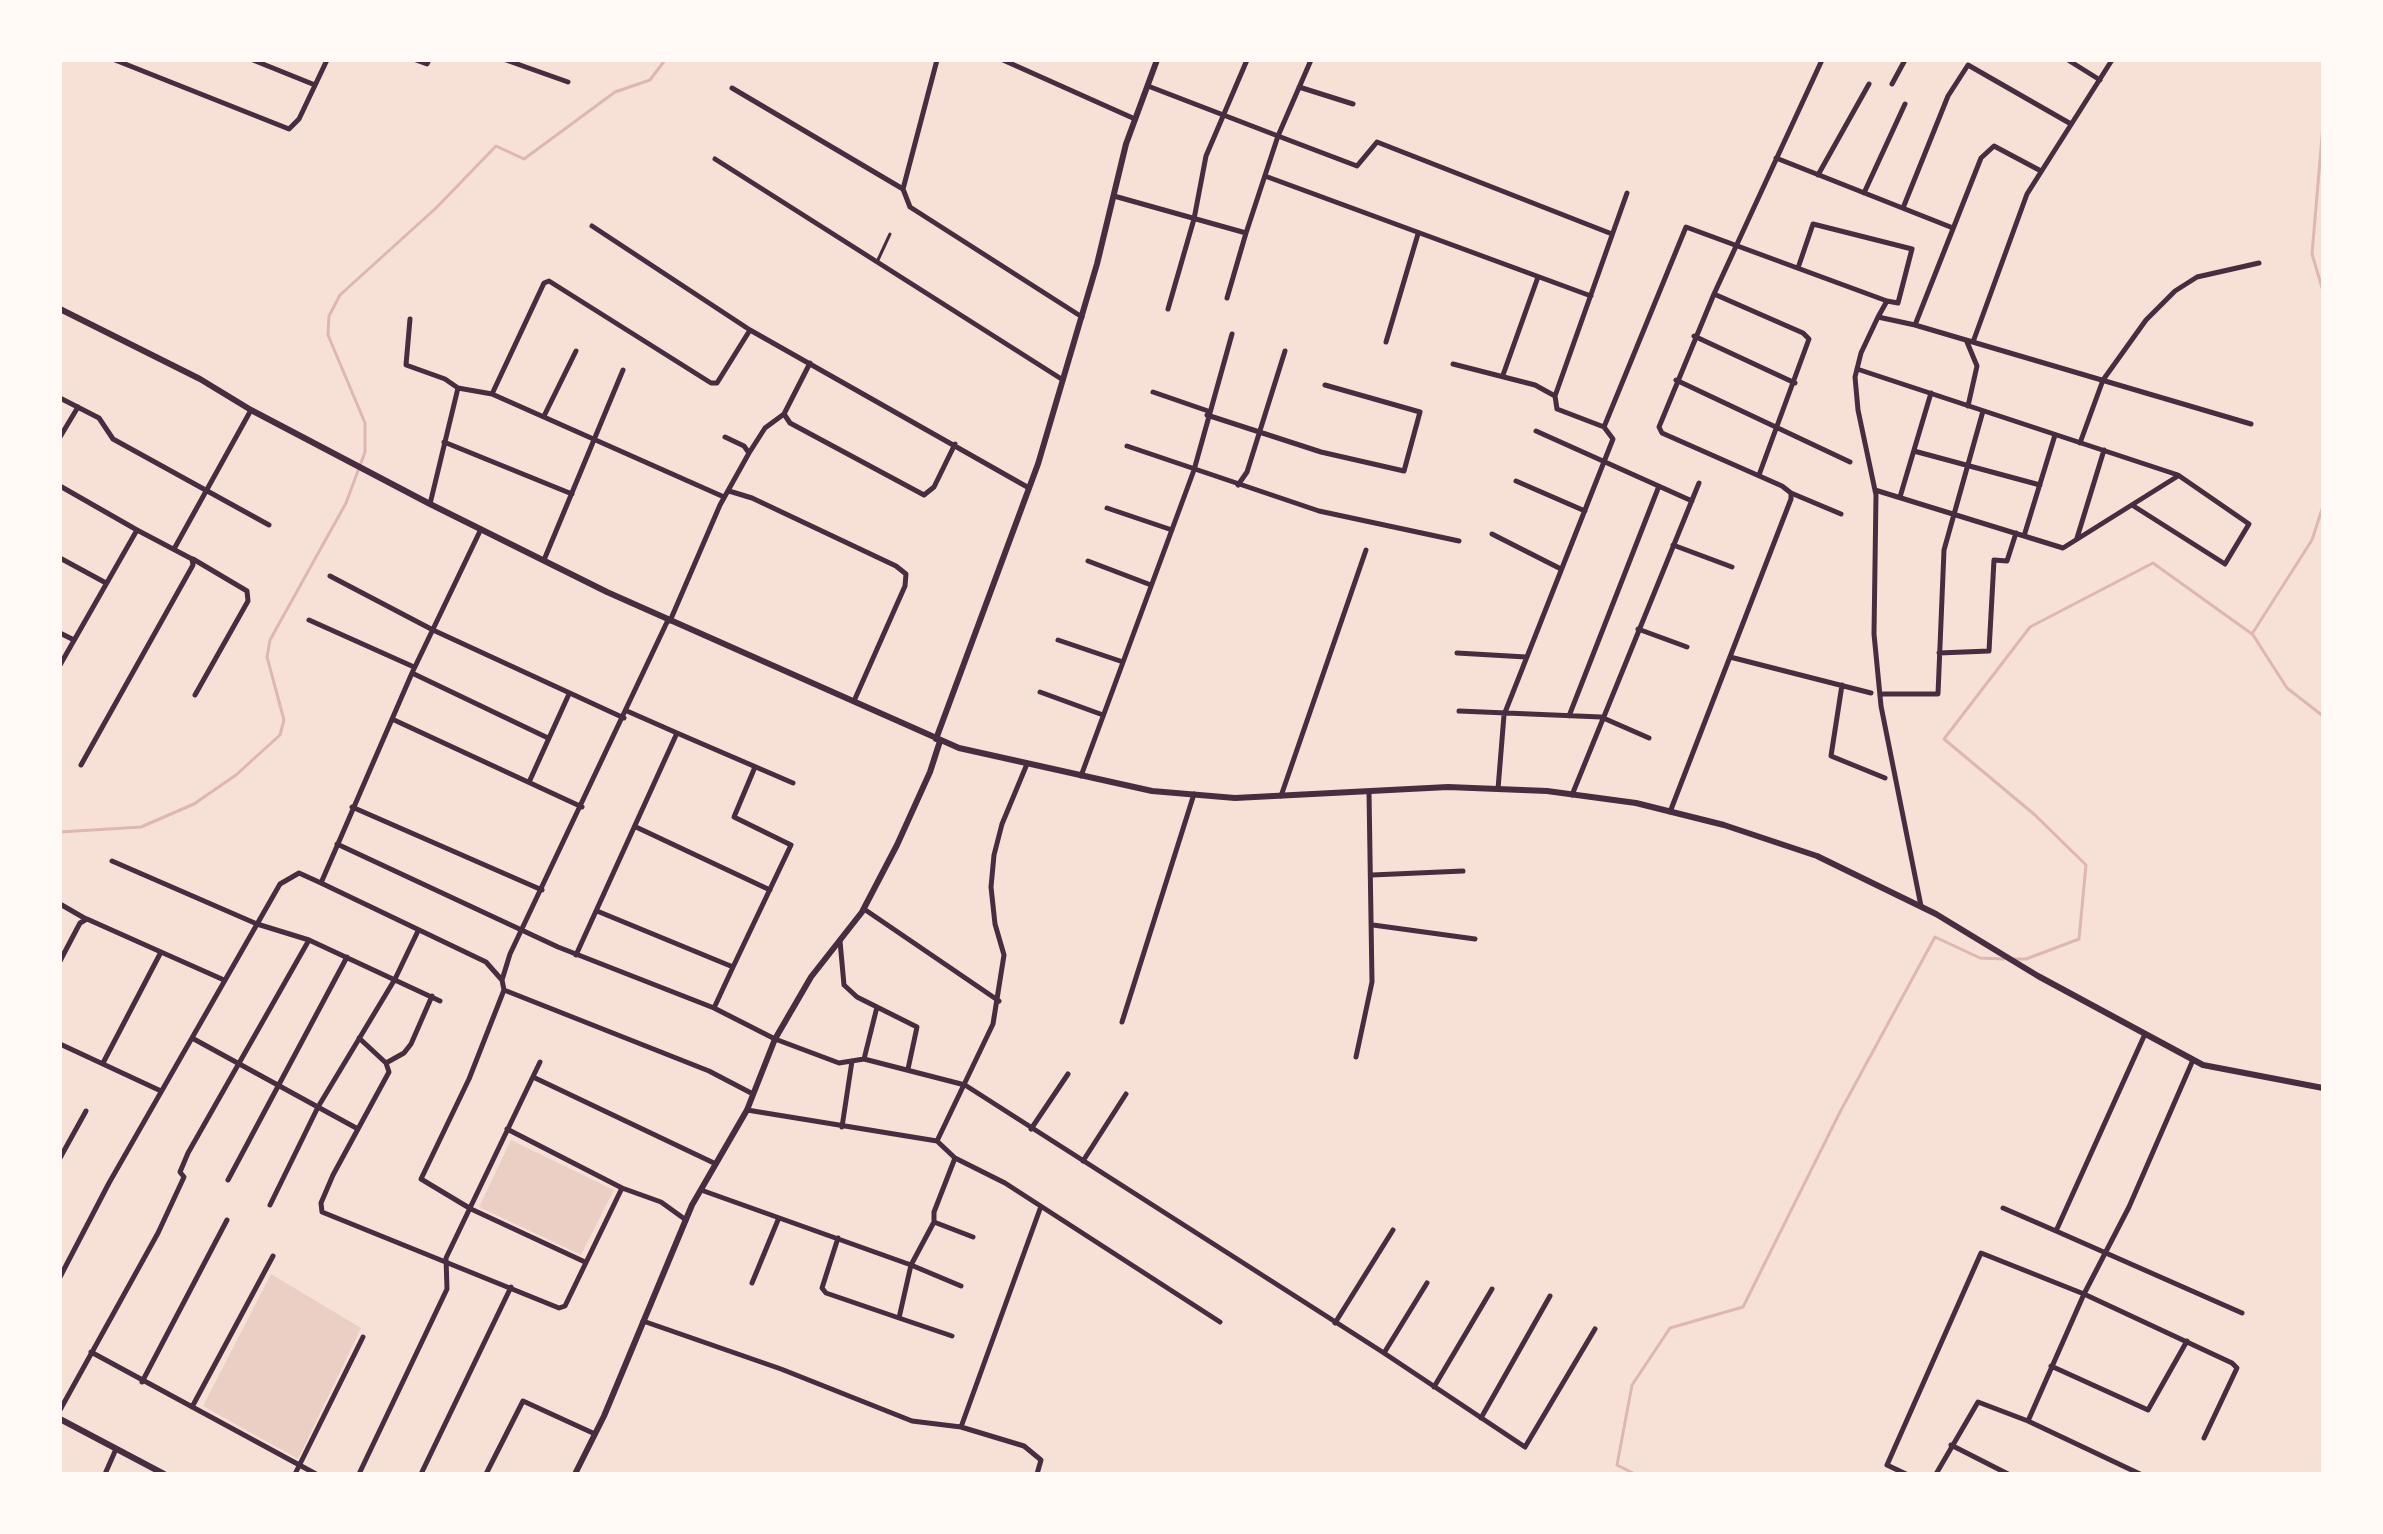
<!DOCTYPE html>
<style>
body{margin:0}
#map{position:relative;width:2383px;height:1534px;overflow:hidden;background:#f7e1d7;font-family:Arial,sans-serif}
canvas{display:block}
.frame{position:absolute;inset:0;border:62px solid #fffaf5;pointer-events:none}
</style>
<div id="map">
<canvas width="2383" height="1534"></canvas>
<div class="frame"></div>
</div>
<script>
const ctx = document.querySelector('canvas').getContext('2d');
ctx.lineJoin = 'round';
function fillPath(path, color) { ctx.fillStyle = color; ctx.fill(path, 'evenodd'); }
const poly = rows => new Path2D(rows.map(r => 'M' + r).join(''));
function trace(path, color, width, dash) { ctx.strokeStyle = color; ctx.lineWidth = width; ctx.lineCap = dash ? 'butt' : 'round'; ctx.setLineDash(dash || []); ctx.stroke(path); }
fillPath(poly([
 [511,1140,614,1190,581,1255,479,1207],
 [271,1274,361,1328,298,1459,203,1406]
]), '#ebcfc5');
trace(poly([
 [2323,125,2312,254,2323,291],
 [2253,635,2287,688,2323,716],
 [60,832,141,827,194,804,236,775,280,735,284,720,267,657,270,640,346,503,365,452,365,423,328,335,329,316,340,295,436,208,496,146,524,159,615,92,650,80,665,60],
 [2012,959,2026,959,2079,939,2086,865,2035,815,1944,739,2030,627,2153,563,2252,634,2312,540,2323,506],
 [1635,1474,1617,1465,1632,1385,1670,1328,1743,1307,1840,1112,1935,937,1980,958,2004,959]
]), '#dcb8b0', 3);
trace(poly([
 [877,262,890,234]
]), '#4a2c40', 3);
trace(poly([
 [115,60,289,129,299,119,327,60],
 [253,60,315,85],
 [416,60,427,64,429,60],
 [506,60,568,82],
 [1003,60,1135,119],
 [1311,60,1278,136,1357,166,1377,142,1612,234],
 [2068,60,2100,80],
 [1892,84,1905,60],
 [1299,87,1353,104],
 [732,88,903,189,910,207,1082,317],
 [1776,158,1953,228],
 [715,159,1063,380],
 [1818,175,1869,84],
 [1265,176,1591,296],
 [903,189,937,60],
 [1864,193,1905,104],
 [1114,196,1246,233,1278,136,1148,86],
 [1903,208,1948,96,1968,65,2071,124],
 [592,226,750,330],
 [1714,294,1822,60],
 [1227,298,1246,233],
 [1168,309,1194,219,1206,156,1247,60],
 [1878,317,1887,301],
 [410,319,406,365,445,379,458,388,492,394,724,497],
 [1915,325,2251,424],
 [1694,336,1795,383],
 [1386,342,1418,234],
 [1967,342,1977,366,1968,406],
 [1973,342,2027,194,2112,60],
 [1453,364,1535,385,1555,396,1557,409,1604,427],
 [1857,369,2178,475,2249,524,2225,564,2132,505],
 [1503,375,1538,277],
 [1676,380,1850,462],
 [1153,392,1208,411],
 [492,394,544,283,549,281,711,383,717,383,750,330,1029,488],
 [1555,396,1627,193],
 [60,398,99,418,113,439,269,525],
 [784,414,790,423,924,495,934,487,955,444],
 [1207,415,1321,452,1404,471,1420,412,1325,385],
 [544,416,576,351],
 [1536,431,1692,501],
 [60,437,78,407],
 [444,442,572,494],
 [2080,443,2103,380,2146,320,2175,291,2197,277,2259,263],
 [1127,446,1319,511,1459,541],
 [1914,451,2040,485],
 [749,453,765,428,784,414,810,363],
 [1516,481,1585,511],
 [1238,485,1247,472,1285,351],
 [60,486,137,530],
 [1875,490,2063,548,2178,476],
 [729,491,752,498,896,566,906,574,905,586,854,701],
 [1791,493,1841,514],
 [1900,497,1931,393],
 [430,504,458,388],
 [1107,508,1172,530],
 [1492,534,1561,569],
 [2024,536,2055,435],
 [2077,538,2104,450],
 [1673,545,1732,567],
 [174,549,251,410],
 [60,558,106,583],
 [193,559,247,591,248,601,195,695],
 [544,560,623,370],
 [1088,561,1151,585],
 [330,576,433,630,624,718],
 [309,620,414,667],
 [670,621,720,505,749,453,744,446,725,437],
 [1638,629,1687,647],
 [60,633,74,640],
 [1058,640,1123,662],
 [1457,653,1526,657],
 [1939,653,1989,651,1994,560,2007,561,2016,533],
 [1730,657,1871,693],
 [60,665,137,530,192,559,193,565,81,765],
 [412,673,548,738],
 [1842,685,1831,756,1885,778],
 [1040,692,1103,715],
 [1880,694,1938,694,1944,550,1983,411],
 [1459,711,1601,717,1649,738],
 [1569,716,1659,486],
 [392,719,582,807],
 [677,733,793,783],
 [1081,776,1194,470,1232,334],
 [530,780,569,694],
 [1498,789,1504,715,1613,439,1604,427,1686,227,1887,301,1898,303,1912,249,1813,224,1798,268],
 [1572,795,1699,483],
 [1281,796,1366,550],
 [352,807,542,890],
 [1670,812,1791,499,1791,493,1782,486,1662,433,1659,427,1714,294,1803,333,1809,339,1759,475],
 [636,827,770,890],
 [337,844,558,947,714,1008,775,1039,839,1063,864,1059,965,1085,1384,1353,1525,1447,1595,1329],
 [112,861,257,924,309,940,440,1001],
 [1372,875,1463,871],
 [321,883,486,962,501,979],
 [60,904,86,919],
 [1921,906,1881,706,1874,634,1876,495,1858,410,1855,377,1861,353,1878,317,1915,325,1981,158,1994,146,2041,171],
 [864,909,999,1001],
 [597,911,733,967,791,845,734,817,755,767],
 [1373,925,1475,939],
 [840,941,844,985,857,997,917,1027,908,1069],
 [576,955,677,733,627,711],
 [60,961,80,923,87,919,161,952],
 [504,990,709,1071,753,1094],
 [714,1008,733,967],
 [1122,1022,1194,794],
 [2145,1034,2056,1231,2242,1313],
 [192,1038,358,1129,333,1175,321,1203,322,1212,559,1308,565,1306,622,1188,661,1202,686,1220],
 [60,1044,161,1091],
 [1356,1057,1372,982,1369,792],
 [864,1059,877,1007],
 [103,1063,161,952,224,980],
 [386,1063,404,1053,411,1044,432,996],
 [533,1077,716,1164],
 [747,1110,937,1141,993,1024,1004,955,995,924,991,887,994,855,1002,824,1027,764],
 [842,1127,852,1061],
 [358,1129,389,1072,386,1063,359,1038],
 [507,1129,622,1188],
 [1031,1129,1068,1074],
 [937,1141,955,1158,1005,1183,1220,1322],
 [60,1158,86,1111],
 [955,1158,934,1212,934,1222,911,1265,961,1286],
 [1083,1161,1126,1094],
 [228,1180,347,957],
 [701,1190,911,1265,899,1318,952,1336],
 [270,1205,318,1107,395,979,418,931],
 [2003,1208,2056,1231],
 [934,1222,973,1237],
 [838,1238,822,1288,826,1293,899,1318],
 [585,1262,471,1209,421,1179,469,1079,504,990,502,980,510,954,668,620],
 [60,1277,109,1183,280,884,299,873,321,883,412,673,481,529],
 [752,1283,778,1220],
 [643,1321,781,1369,912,1421,961,1427,1024,1446,1041,1460,1037,1474],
 [1335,1323,1393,1230],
 [91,1352,316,1474],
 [1384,1353,1427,1283],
 [2051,1366,2148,1410,2187,1341],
 [142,1382,227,1220],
 [1434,1387,1492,1289],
 [192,1407,273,1256],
 [60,1410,158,1233,184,1177,180,1172,188,1153,309,940],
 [1481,1418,1550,1296],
 [2028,1421,2084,1294,2129,1207,2193,1060],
 [961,1427,1040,1209],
 [1951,1445,2008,1474],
 [105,1474,116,1449],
 [295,1474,363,1337],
 [359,1474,447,1289,446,1258,540,1062],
 [421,1474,511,1287],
 [486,1474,523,1401,595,1434],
 [1906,1474,1887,1465,1981,1253,2084,1294,2232,1363,2237,1368,2204,1438],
 [1936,1474,1978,1402,2028,1421,2140,1474]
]), '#4a2c40', 5);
trace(poly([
 [60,309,200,379,251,410,430,504,607,592,959,748,1152,791,1235,798,1448,787,1547,791,1636,803,1724,825,1817,856,1936,914,2038,976,2203,1065,2323,1088],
 [936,739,1038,464,1097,264,1126,144,1157,60],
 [60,1419,164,1474],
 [575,1474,604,1416,692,1205,747,1110,775,1039,811,977,862,912,897,845,930,772,940,741]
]), '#4a2c40', 6);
</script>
